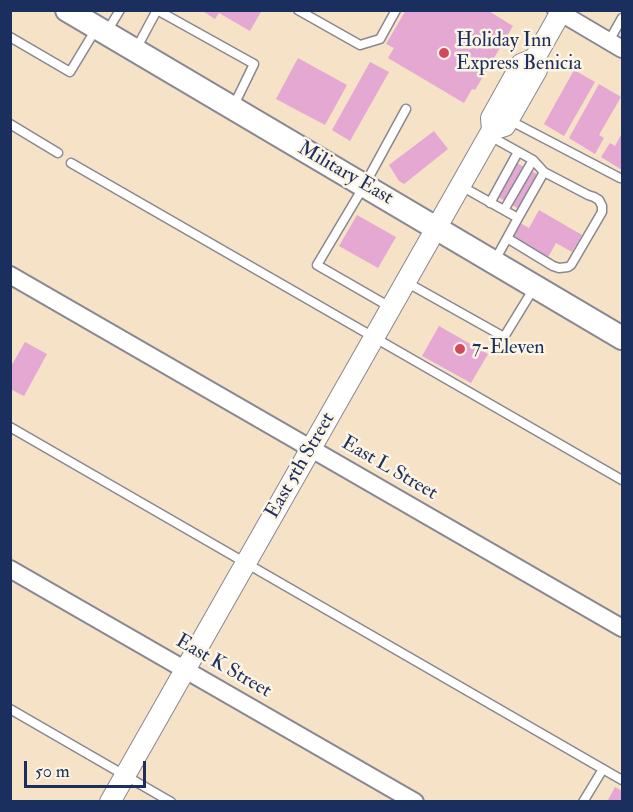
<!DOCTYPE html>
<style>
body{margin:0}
#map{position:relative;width:633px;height:812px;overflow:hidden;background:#f5e2c7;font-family:"IM FELL Double Pica",serif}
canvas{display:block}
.frame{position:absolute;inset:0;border:12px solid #1b2f5e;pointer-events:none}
.scale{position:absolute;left:24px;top:761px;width:122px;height:27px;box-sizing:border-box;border:3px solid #1b2f5e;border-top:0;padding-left:8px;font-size:18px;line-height:21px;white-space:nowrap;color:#1b2f5e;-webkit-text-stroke:4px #fcf5e5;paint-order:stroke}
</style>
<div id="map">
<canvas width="633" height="812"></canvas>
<div class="frame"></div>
<div class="scale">50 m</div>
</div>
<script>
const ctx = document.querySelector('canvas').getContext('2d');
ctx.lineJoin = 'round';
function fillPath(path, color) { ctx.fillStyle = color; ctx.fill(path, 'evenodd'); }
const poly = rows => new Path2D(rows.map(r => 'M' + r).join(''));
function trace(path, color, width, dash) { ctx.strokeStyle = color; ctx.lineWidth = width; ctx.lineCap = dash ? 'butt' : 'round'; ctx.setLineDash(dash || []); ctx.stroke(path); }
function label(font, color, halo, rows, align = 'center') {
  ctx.font = font + ' "IM FELL Double Pica",serif'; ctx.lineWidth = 5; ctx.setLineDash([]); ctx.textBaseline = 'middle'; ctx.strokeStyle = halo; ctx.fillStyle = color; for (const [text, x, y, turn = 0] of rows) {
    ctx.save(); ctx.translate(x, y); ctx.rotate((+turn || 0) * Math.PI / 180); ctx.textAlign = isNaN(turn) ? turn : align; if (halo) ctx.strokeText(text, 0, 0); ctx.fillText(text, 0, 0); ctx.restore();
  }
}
fillPath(poly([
 [201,10,262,10,250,31,219,13,215,19],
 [406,10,487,10,513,26,475,90,472,89,464,103,388,58,394,48,386,44],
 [298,58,347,85,325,125,276,99],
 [370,62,389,72,350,141,332,130],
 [574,70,595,82,564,136,544,124],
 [599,84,621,97,599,135,604,138,595,154,569,138],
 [434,131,448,149,404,184,399,181,389,165],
 [622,133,622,170,601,157,610,143,615,146],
 [513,161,544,178,524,212,493,194],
 [539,210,582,235,572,252,556,243,543,266,501,240,513,219,529,228],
 [357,215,396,237,378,268,339,246],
 [439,326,488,354,471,383,422,356],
 [25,342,47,354,24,396,10,389,10,368],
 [615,787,622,791,622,802,607,802]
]), '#e4a8d2');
const service = poly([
 [157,10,254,64,233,107],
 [298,10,360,45,380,39,396,10],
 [106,33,120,10],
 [10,37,70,72,96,29],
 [609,41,622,18],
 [135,51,157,10],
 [509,120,620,178],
 [10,124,58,153],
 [490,136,533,160,544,172],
 [71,163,622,480],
 [461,186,518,218],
 [490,203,518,152],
 [504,210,533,160],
 [494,262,518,218,544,172,588,195,594,197,599,200,602,206,602,212,571,265,568,267,559,268,553,266,507,238],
 [406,282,504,337,534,288],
 [390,307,317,265,364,186,406,109],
 [10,427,622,780],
 [10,709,171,802],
 [583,802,603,769]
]);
const minor = poly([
 [556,10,622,49],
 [10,275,622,628],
 [10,569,415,802]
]);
const tertiary = poly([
 [492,130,505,126,537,70,535,58],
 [110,802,492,130,491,118,521,64,535,58,562,10]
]);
const secondary = poly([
 [67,10,622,338]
]);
trace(service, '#888892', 11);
trace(minor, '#888892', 20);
trace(tertiary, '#888892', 22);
trace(secondary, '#888892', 26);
trace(service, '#fff', 8);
trace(minor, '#fff', 16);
trace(tertiary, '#fff', 20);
trace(secondary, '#fff', 22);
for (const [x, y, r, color] of [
 [444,53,6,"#d1495b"],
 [460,349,6,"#d1495b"]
]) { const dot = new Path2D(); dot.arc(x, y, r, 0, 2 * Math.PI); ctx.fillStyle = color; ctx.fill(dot); trace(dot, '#fcf5e5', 2); }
label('20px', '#1b2f5e', '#fcf5e5', [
 ["Holiday Inn",456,42],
 ["Express Benicia",456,65],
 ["7-Eleven",472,349]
], 'left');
label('20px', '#1b2f5e', '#fcf5e5', [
 ["Military East",345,174,30],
 ["East 5th Street",301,466,-60],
 ["East L Street",389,469,30],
 ["East K Street",223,667,30]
]);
</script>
